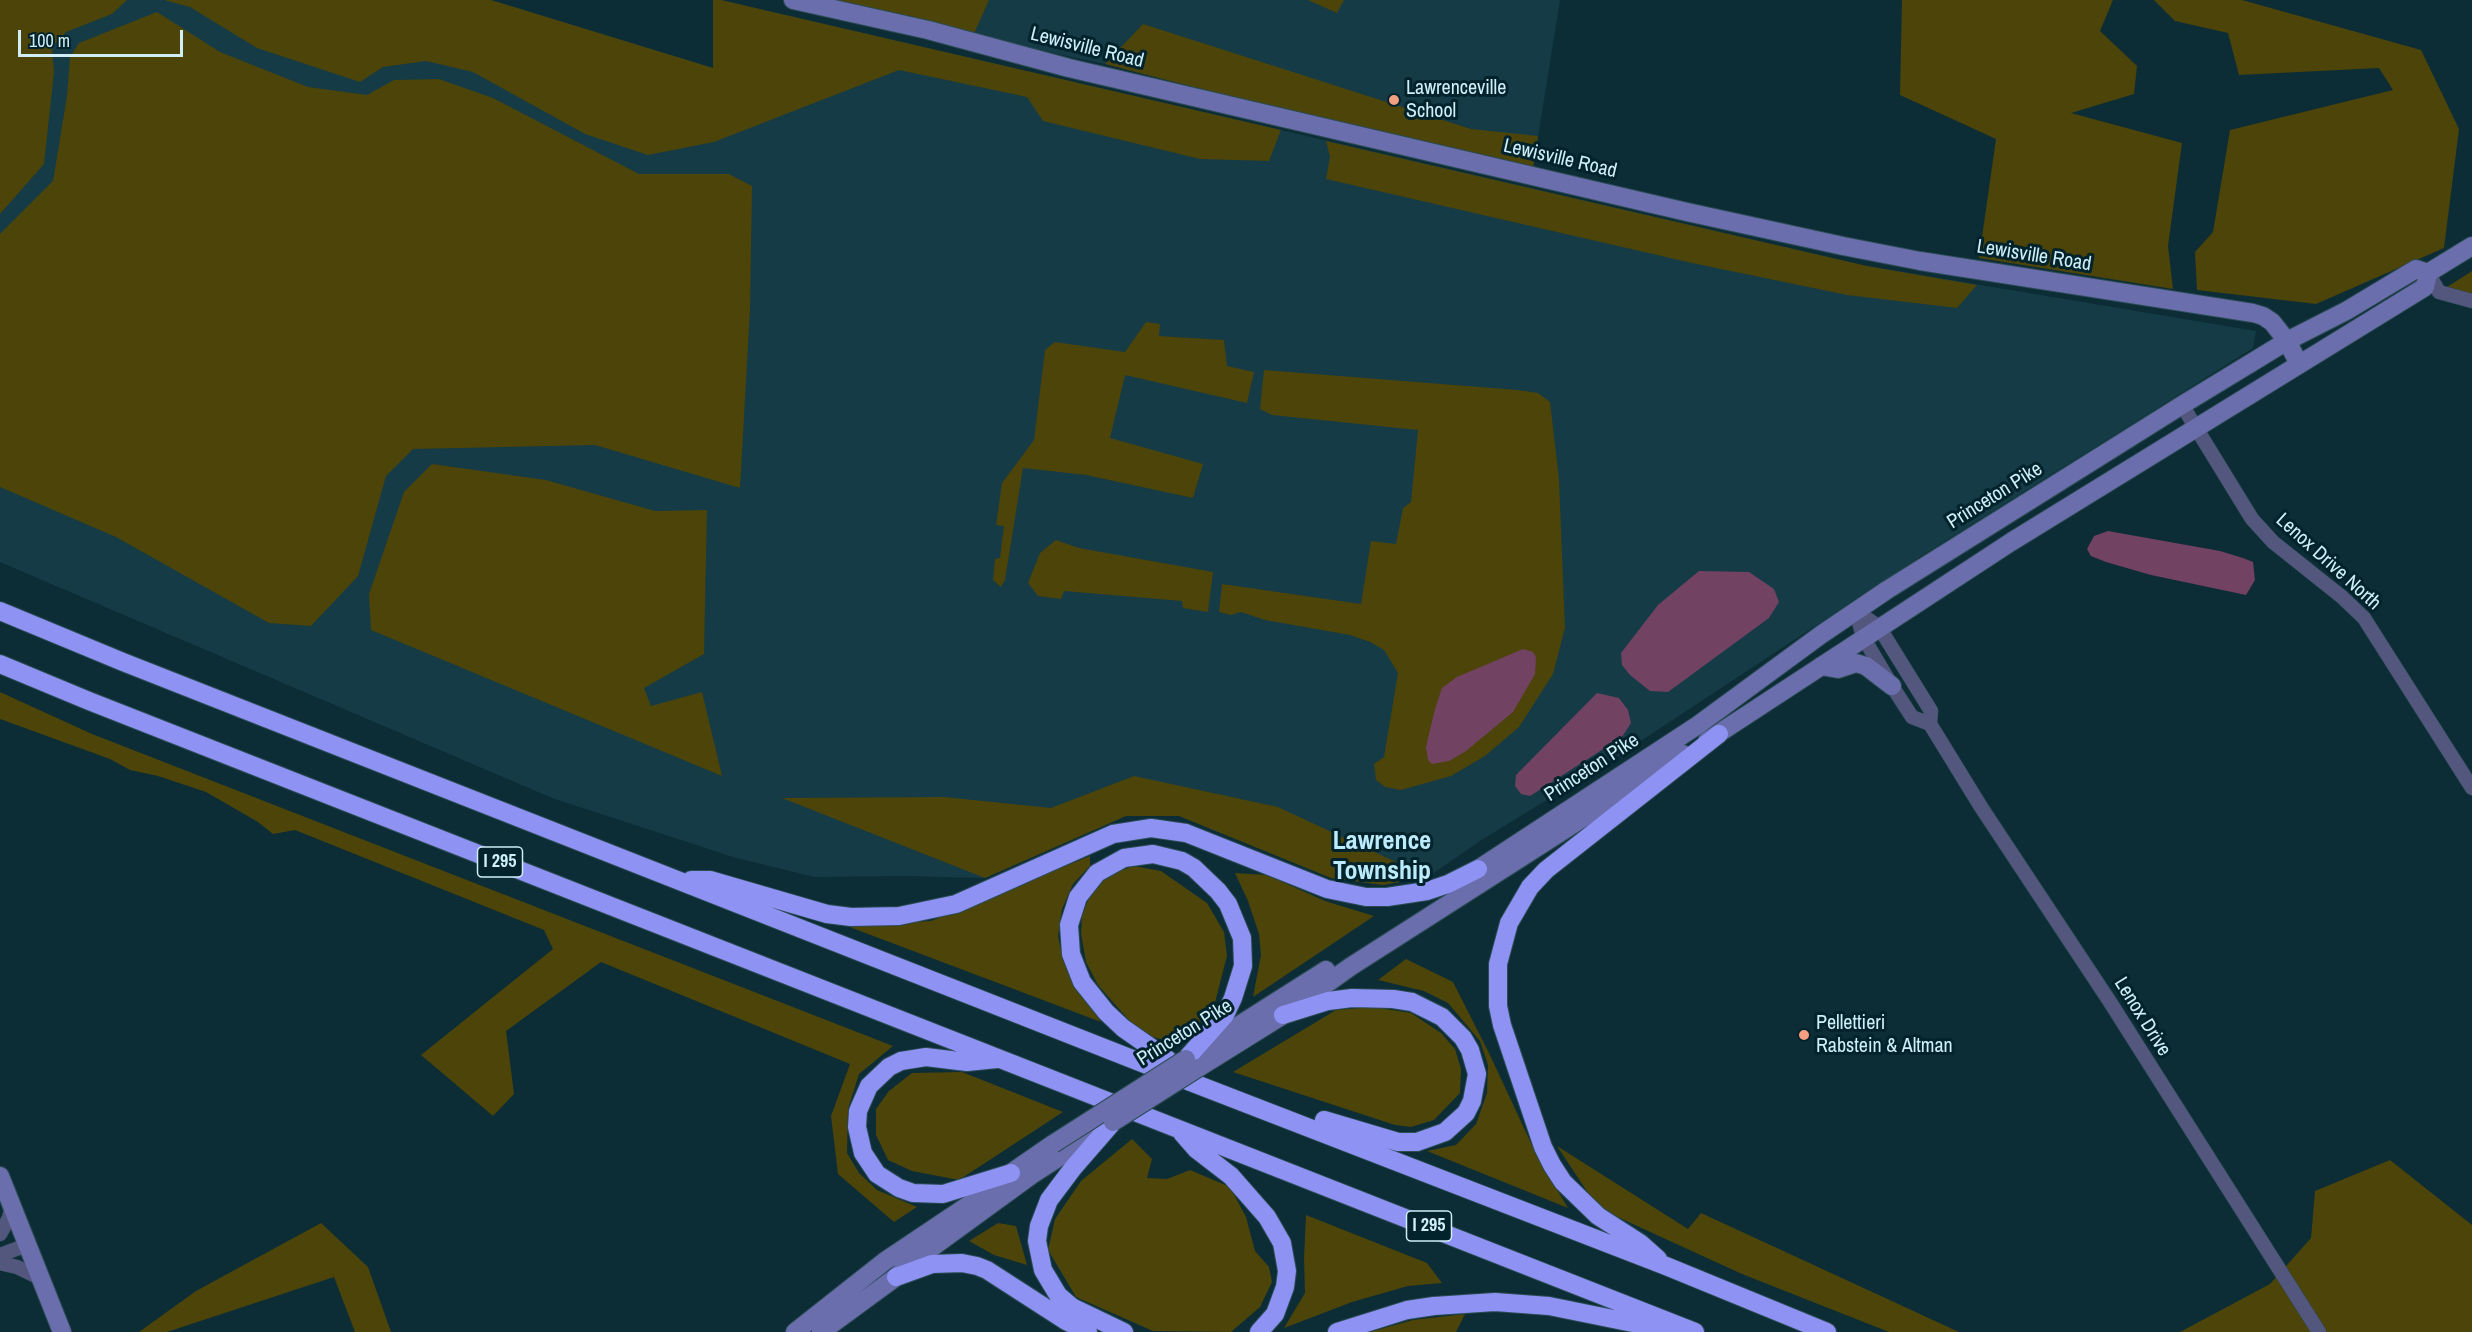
<!DOCTYPE html>
<style>
body{margin:0}
#map{position:relative;width:2472px;height:1332px;overflow:hidden;background:#0c2d36;font-family:"Archivo Narrow",sans-serif}
canvas{display:block}
.scale{position:absolute;left:18px;top:30px;width:165px;height:27px;box-sizing:border-box;border:3px solid #d0eef8;border-top:0;padding-left:8px;font-size:18px;line-height:21px;white-space:nowrap;color:#d0eef8;-webkit-text-stroke:4px #02232c;paint-order:stroke}
</style>
<div id="map">
<canvas width="2472" height="1332"></canvas>
<div class="scale">100 m</div>
</div>
<script>
const ctx = document.querySelector('canvas').getContext('2d');
ctx.lineJoin = 'round';
function fillPath(path, color) { ctx.fillStyle = color; ctx.fill(path, 'evenodd'); }
const poly = rows => new Path2D(rows.map(r => 'M' + r).join(''));
function trace(path, color, width, dash) { ctx.strokeStyle = color; ctx.lineWidth = width; ctx.lineCap = dash ? 'butt' : 'round'; ctx.setLineDash(dash || []); ctx.stroke(path); }
function label(font, color, halo, rows, align = 'center') {
  ctx.font = font + ' "Archivo Narrow",sans-serif'; ctx.lineWidth = 6; ctx.setLineDash([]); ctx.textBaseline = 'middle'; ctx.strokeStyle = halo; ctx.fillStyle = color; for (const [text, x, y, turn = 0] of rows) {
    ctx.save(); ctx.translate(x, y); ctx.rotate((+turn || 0) * Math.PI / 180); ctx.textAlign = isNaN(turn) ? turn : align; if (halo) ctx.strokeText(text, 0, 0); ctx.fillText(text, 0, 0); ctx.restore();
  }
}
fillPath(poly([
 [0,0,491,0,713,68,713,0,721,0,1867,266,2256,331,2253,348,1923,555,1615,758,1480,841,1428,877,1383,885,1331,878,1179,816,1126,816,985,878,906,876,814,877,733,857,552,798,0,562],
 [799,0,1560,0,1532,175,1105,64]
]), '#143b46');
fillPath(poly([
 [0,0,127,0,112,14,66,32,52,47,54,72,44,164,0,214],
 [164,0,491,0,713,68,713,0,721,0,1281,130,1269,161,1200,159,1043,121,1027,97,899,70,714,142,648,155,585,134,473,72,426,61,383,67,360,82,257,48,190,7],
 [799,0,989,0,973,36],
 [1308,0,1344,0,1337,13],
 [1902,0,2113,0,2100,31,2137,66,2134,94,2071,113,2182,143,2168,246,2173,289,1979,258,1996,139,1900,95],
 [2154,0,2242,0,2421,50,2459,129,2444,248,2316,304,2197,290,2195,252,2213,232,2230,130,2393,90,2379,68,2239,75,2228,33,2175,21],
 [157,12,220,52,308,87,367,95,394,80,439,79,493,98,639,174,729,174,752,186,750,310,740,488,595,445,413,449,386,476,358,576,311,626,269,623,116,537,0,487,0,234,53,181,67,96,70,57,79,43],
 [1143,24,1471,129,1538,136,1532,175,1105,64],
 [1326,141,1867,266,1977,285,1957,308,1847,295,1692,263,1326,179,1330,157],
 [2472,271,2472,296,2447,287],
 [1146,322,1160,324,1159,336,1224,340,1227,366,1254,372,1247,403,1125,375,1110,438,1203,464,1193,498,1086,475,1023,468,1005,580,1001,587,993,580,995,559,1000,558,1004,526,996,525,1002,483,1034,440,1045,350,1055,342,1125,352],
 [1264,370,1518,390,1538,393,1550,402,1559,479,1565,628,1553,674,1519,727,1485,756,1451,776,1401,790,1385,787,1376,780,1374,764,1384,757,1398,673,1384,650,1370,642,1350,635,1265,620,1241,612,1231,615,1219,612,1222,584,1361,604,1371,541,1396,544,1403,508,1411,502,1418,430,1272,415,1260,409],
 [432,464,546,480,655,511,707,510,704,654,644,688,651,706,702,692,722,776,371,630,369,594,404,492],
 [1056,540,1079,548,1213,572,1208,612,1183,608,1182,601,1064,591,1061,599,1038,596,1028,583,1040,553],
 [0,692,92,734,893,1046,859,1074,848,1109,847,1153,859,1173,877,1190,917,1207,894,1222,838,1174,831,1116,850,1064,601,962,506,1031,514,1094,493,1116,421,1055,553,949,544,930,295,830,273,834,258,822,206,792,158,776,130,770,110,759,0,719],
 [1134,776,1278,807,1428,877,1383,885,1331,878,1179,816,1126,816,985,878,782,798,944,797,1051,808],
 [1090,856,1090,866,1073,884,1062,909,1058,936,1063,960,1072,983,1101,1022,847,926,931,921],
 [1134,866,1161,871,1207,903,1224,932,1227,956,1212,1014,1172,1042,1141,1034,1098,985,1086,962,1081,934,1082,916,1088,900,1098,885,1113,873],
 [1235,873,1267,875,1325,901,1374,916,1253,997,1261,955,1259,934,1248,901],
 [1406,959,1453,982,1489,1053,1538,1158,1568,1208,1427,1151,1456,1145,1476,1124,1487,1093,1488,1065,1480,1041,1448,1003,1424,991,1378,980],
 [1373,1007,1411,1013,1441,1033,1455,1049,1461,1069,1460,1093,1434,1120,1411,1127,1395,1125,1233,1072,1336,1010],
 [962,1072,1063,1112,959,1180,912,1171,888,1160,876,1135,876,1109,889,1091,912,1073],
 [1132,1139,1152,1159,1147,1178,1167,1179,1190,1170,1230,1187,1246,1217,1255,1251,1269,1267,1272,1282,1260,1307,1231,1332,1153,1331,1076,1297,1048,1250,1055,1219,1081,1181],
 [1557,1146,1688,1229,1701,1213,1959,1332,1889,1332,1742,1274,1598,1208],
 [2390,1160,2472,1225,2472,1332,2180,1332,2270,1284,2311,1238,2315,1191],
 [1306,1215,1427,1263,1442,1283,1408,1286,1352,1302,1284,1328,1305,1293,1304,1259],
 [321,1223,368,1267,391,1332,355,1332,334,1277,167,1332,139,1332,196,1291],
 [998,1223,1016,1226,1027,1265,994,1255,969,1241],
 [1465,1314,1456,1332,1370,1332,1413,1320]
]), '#4c4409');
fillPath(poly([
 [2108,531,2220,551,2243,558,2253,562,2255,580,2246,595,2151,575,2106,562,2091,556,2087,549,2094,536],
 [1699,571,1749,572,1774,589,1779,602,1769,618,1668,692,1650,691,1630,675,1622,665,1621,653,1658,605],
 [1523,649,1533,652,1536,657,1535,674,1513,712,1466,751,1449,761,1432,764,1428,760,1426,747,1435,709,1442,688,1457,677],
 [1597,693,1619,698,1628,710,1631,723,1622,737,1530,796,1521,794,1515,786,1516,775]
]), '#724262');
const street = poly([
 [2428,273,2439,292,2472,301],
 [2182,405,2252,519,2273,542,2342,597,2364,618,2472,788],
 [1856,611,1863,637,1892,686,1912,717,1930,724,1981,807,2110,1002,2319,1332],
 [1856,611,1879,627,1931,711,1930,724],
 [0,1234,9,1218,12,1206],
 [0,1255,27,1245],
 [0,1263,17,1267,40,1278]
]);
const secondary = poly([
 [793,0,928,30,1069,68,1687,212,1843,246,1920,261,2253,313,2263,316,2272,322,2287,341,2299,364],
 [1821,666,1838,669,1856,663,1866,666,1892,686],
 [1707,741,2011,542,2425,287,2428,273,2472,246],
 [1466,877,1698,725,1822,634,1887,590,2182,405,2287,341,2346,311,2416,269,2428,273],
 [1192,1055,1326,970],
 [1198,1068,1283,1015,1350,967,1683,754],
 [0,1176,62,1332],
 [795,1332,885,1261,997,1186,1011,1173,1053,1144],
 [821,1332,896,1277,908,1265,1033,1174,1106,1127]
]);
const highway = poly([
 [0,611,123,662,1188,1081,1666,1266,1827,1332],
 [0,664,89,701,1695,1332],
 [691,880,710,880,827,914,851,917,899,916,956,904,1113,834,1151,828,1186,833,1327,889,1366,897,1387,897,1427,891,1448,884,1478,869],
 [1283,1015,1328,1001,1352,998,1393,999,1412,1002,1442,1017,1463,1038,1470,1050,1477,1074,1472,1101,1466,1113,1445,1132,1417,1142,1398,1142,1324,1120],
 [997,1059,967,1062,926,1057,901,1061,889,1067,869,1086,858,1111,857,1127,863,1153,877,1174,899,1188,913,1193,943,1194,1011,1173],
 [1184,1076,1166,1058,1123,1028,1106,1012,1082,982,1071,954,1069,925,1078,897,1097,873,1124,858,1153,854,1182,861,1194,868,1218,891,1228,904,1242,938,1243,966,1233,998,1225,1015,1186,1059],
 [1113,1122,1073,1168,1049,1200,1039,1226,1037,1241,1043,1270,1058,1295,1072,1307,1124,1332],
 [1182,1133,1196,1149,1231,1176,1267,1217,1282,1243,1287,1271,1285,1287,1275,1314,1259,1332],
 [1658,1259,1640,1243,1598,1216,1563,1182,1552,1165,1543,1147,1502,1025,1498,1006,1498,964,1509,923,1530,887,1546,870,1719,734],
 [896,1277,932,1264,962,1263,977,1266,987,1270,1066,1321,1088,1332],
 [1337,1332,1407,1310,1434,1306,1495,1302,1549,1306,1643,1325,1668,1325]
]);
trace(street, '#2b4c55', 15);
trace(secondary, '#2b4c55', 20);
trace(highway, '#2b4c55', 20);
trace(street, '#53567d', 14);
trace(secondary, '#6b6eac', 18);
trace(highway, '#8e92f3', 18);
const secondaryBridge = poly([
 [1113,1122,1198,1068],
 [1053,1144,1186,1059]
]);
trace(secondaryBridge, '#2b4c55', 20, []);
trace(secondaryBridge, '#6b6eac', 18);
for (const [x, y, r, color] of [
 [1394,100,6,"#f39f82"],
 [1804,1035,6,"#f39f82"]
]) { const dot = new Path2D(); dot.arc(x, y, r, 0, 2 * Math.PI); ctx.fillStyle = color; ctx.fill(dot); trace(dot, '#02232c', 2); }
for (const [x, y, w] of [
 [500,862,45],
 [1429,1226,45]
]) { const box = new Path2D(); box.roundRect(x - w / 2, y - 15, w, 30, 4.5); ctx.fillStyle = '#02232c'; ctx.fill(box); trace(box, '#d0eef8', 1.5); }
label('bold 18px', '#d0eef8', null, [
 ["I 295",500,862],
 ["I 295",1429,1226]
]);
label('20px', '#d0eef8', '#02232c', [
 ["Lewisville Road",1087,48,14],
 ["Lewisville Road",1560,159,13],
 ["Lewisville Road",2034,256,9],
 ["Princeton Pike",1995,496,-32],
 ["Lenox Drive North",2328,562,42],
 ["Princeton Pike",1592,768,-33],
 ["Lenox Drive",2142,1017,58],
 ["Princeton Pike",1185,1033,-32]
]);
label('20px', '#d0eef8', '#02232c', [
 ["Lawrenceville",1406,89],
 ["School",1406,112],
 ["Pellettieri",1816,1024],
 ["Rabstein & Altman",1816,1047]
], 'left');
label('bold 26px', '#bcecfc', '#02232c', [
 ["Lawrence",1382,842],
 ["Township",1382,872]
]);
</script>
